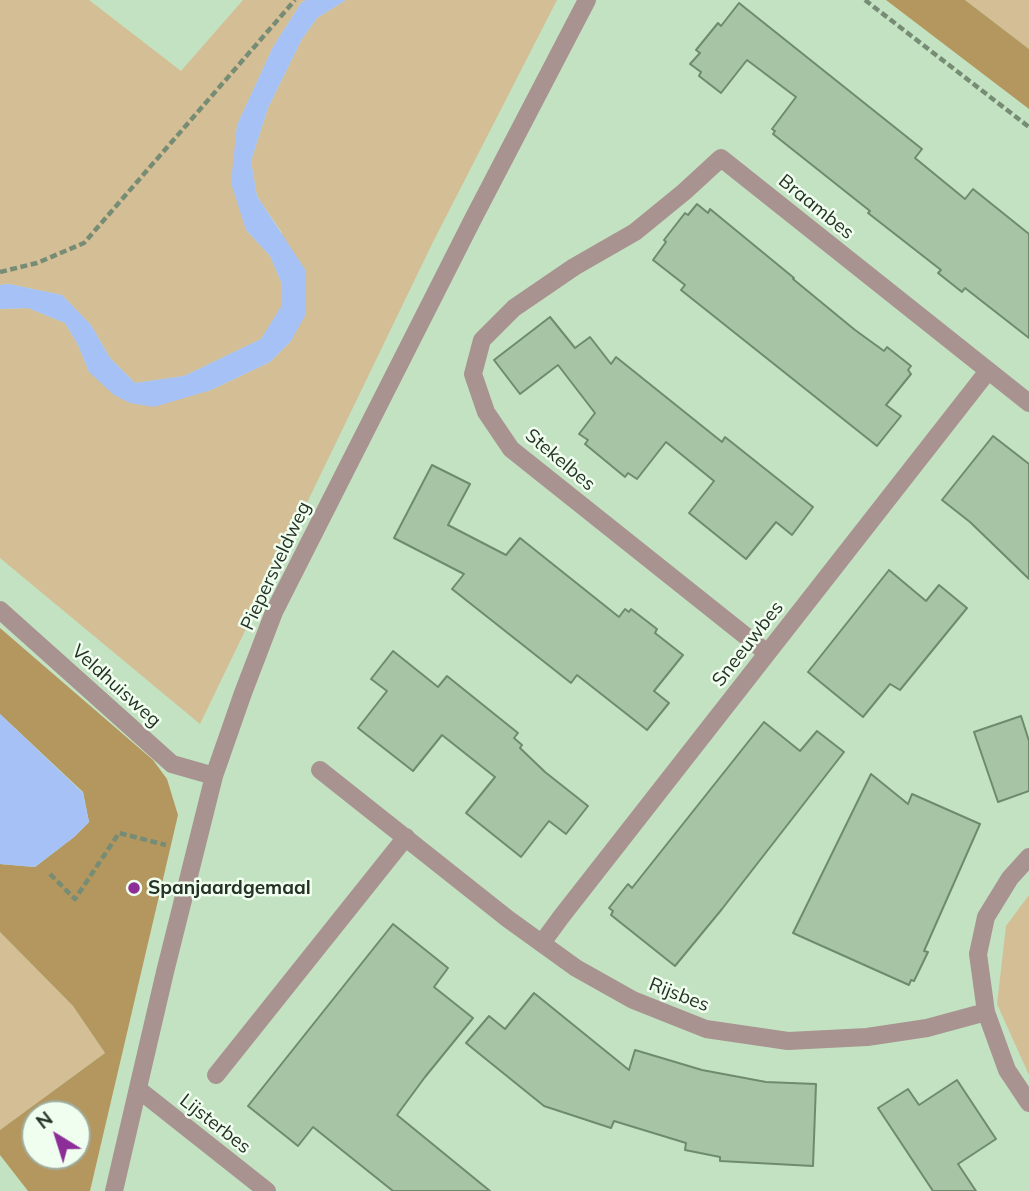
<!DOCTYPE html>
<style>
body{margin:0}
#map{position:relative;width:1029px;height:1191px;overflow:hidden;background:#c3e2c1;font-family:Mulish,sans-serif}
canvas{display:block}
.north{position:absolute;left:21px;top:1100px;width:70px;height:70px;box-sizing:border-box;background:#effeee;border:2px solid #9fac9e;border-radius:50%;rotate:322deg;font-size:19px;font-weight:700;line-height:28px;text-align:center;color:#263125}
.north::after{content:'';display:block;margin:auto;width:24px;height:32px;background:#8d2e98;clip-path:polygon(50% 0,100% 100%,50% 72%,0 100%)}
</style>
<div id="map">
<canvas width="1029" height="1191"></canvas>
<div class="north">N</div>
</div>
<script>
const ctx = document.querySelector('canvas').getContext('2d');
ctx.lineJoin = 'round';
function fillPath(path, color) { ctx.fillStyle = color; ctx.fill(path, 'evenodd'); }
const poly = rows => new Path2D(rows.map(r => 'M' + r).join(''));
function trace(path, color, width, dash) { ctx.strokeStyle = color; ctx.lineWidth = width; ctx.lineCap = dash ? 'butt' : 'round'; ctx.setLineDash(dash || []); ctx.stroke(path); }
function label(font, color, halo, rows, align = 'center') {
  ctx.font = font + ' Mulish,sans-serif'; ctx.lineWidth = 5; ctx.setLineDash([]); ctx.textBaseline = 'middle'; ctx.strokeStyle = halo; ctx.fillStyle = color; for (const [text, x, y, turn = 0] of rows) {
    ctx.save(); ctx.translate(x, y); ctx.rotate((+turn || 0) * Math.PI / 180); ctx.textAlign = isNaN(turn) ? turn : align; if (halo) ctx.strokeText(text, 0, 0); ctx.fillText(text, 0, 0); ctx.restore();
  }
}
fillPath(poly([
 [0,0,89,0,181,71,243,0,306,0,301,3,273,47,237,125,232,183,246,230,270,256,282,284,283,305,261,339,184,376,135,383,110,358,91,325,62,295,9,284,0,285],
 [346,0,557,0,433,242,200,724,0,558,0,309,28,308,65,323,78,345,89,372,154,406,211,390,270,362,291,341,282,233,257,196,251,161,268,108,302,39,317,18],
 [965,0,1029,0,1029,49],
 [1029,895,1029,1075,997,1004,1006,926],
 [0,932,73,1006,105,1053,0,1130]
]), '#d3be95');
fillPath(poly([
 [886,0,965,0,1029,49,1029,109],
 [0,628,153,760,167,779,178,815,90,1191,28,1191,0,1155,0,1130,105,1053,73,1006,0,932,0,864,35,867,74,837,89,822,83,792,0,714],
 [35,1114,77,1114,77,1156,35,1156]
]), '#b4975f');
fillPath(poly([
 [306,0,346,0,317,18,302,39,268,108,251,161,257,196,306,271,306,314,291,341,270,362,211,390,154,407,130,403,114,395,89,372,78,345,65,323,28,308,0,309,0,285,9,284,62,295,91,325,110,358,135,383,184,376,261,339,282,305,282,284,270,256,246,230,231,183,237,125,273,47,301,3],
 [0,714,83,793,89,822,74,837,35,867,0,864]
]), '#a6c1f6');
const building = poly([
 [739,3,922,149,915,158,965,199,973,189,1029,234,1029,338,965,288,962,292,938,273,941,270,868,213,870,211,773,134,775,131,772,129,796,97,747,60,721,93,699,76,701,72,690,64,700,53,696,50,718,23,721,26,739,3],
 [697,204,708,213,710,209,794,278,793,279,855,330,884,351,887,347,911,366,908,370,911,374,886,405,901,416,877,446,681,290,685,285,653,260,666,242,664,240,685,213,688,215,697,204],
 [550,317,575,348,590,337,611,364,616,357,722,442,725,437,813,507,792,535,776,522,746,559,689,513,714,481,666,442,637,479,628,473,625,477,585,444,588,440,579,434,595,413,558,365,520,394,494,360,550,317],
 [993,436,1029,464,1029,579,970,522,942,500,993,436],
 [432,465,470,484,448,525,506,555,520,538,619,617,625,609,629,612,631,609,657,629,655,633,683,655,654,691,669,703,647,730,577,675,571,683,452,589,464,574,394,538,432,465],
 [889,570,926,601,939,585,967,608,900,690,890,684,863,717,808,672,889,570],
 [393,651,438,687,447,676,518,733,514,738,522,745,520,748,545,772,588,806,566,834,549,821,521,857,466,813,495,777,442,735,413,771,358,728,387,691,371,679,393,651],
 [1021,716,1029,741,1029,791,998,802,974,732,1021,716],
 [764,722,800,751,817,731,844,752,722,909,675,966,611,915,613,911,609,908,628,884,632,888,764,722],
 [871,774,908,804,912,794,980,824,924,951,928,952,914,981,911,980,909,985,793,933,871,774],
 [393,924,448,968,434,987,473,1018,425,1077,397,1115,490,1191,393,1191,313,1127,298,1146,248,1106,393,924],
 [534,993,629,1070,635,1050,702,1070,766,1082,816,1084,813,1166,720,1161,720,1157,685,1150,686,1143,614,1121,611,1128,544,1106,466,1043,489,1016,505,1029,534,993],
 [957,1080,996,1139,958,1164,976,1191,933,1191,878,1108,908,1089,919,1105,957,1080]
]);
fillPath(building, '#a7c5a5');
trace(building, '#6f8b6d', 2);
trace(poly([
 [865,0,1029,127],
 [0,272,37,263,84,243,295,0],
 [50,874,75,899,119,833,166,845]
]), '#768c75', 4.5, [7, 3.5]);
trace(poly([
 [0,610,172,764,214,776],
 [767,653,511,449,486,412,473,374,482,340,514,308,574,267,635,232,684,192,721,158,1029,403],
 [320,770,508,919,576,968,633,1000,706,1029,788,1041,867,1037,927,1028,986,1012],
 [1029,857,1010,878,986,917,978,954,986,1012,1007,1070,1029,1103],
 [542,943,561,917,988,371],
 [216,1075,406,837],
 [138,1089,267,1191],
 [114,1191,165,972,214,776,243,693,274,612,474,217,587,0]
]), '#a89391', 18);
for (const [x, y, r, color] of [
 [134,888,7,"#8d2e98"]
]) { const dot = new Path2D(); dot.arc(x, y, r, 0, 2 * Math.PI); ctx.fillStyle = color; ctx.fill(dot); trace(dot, '#effeee', 2.5); }
label('19px', '#263125', '#effeee', [
 ["Braambes",816,207,39],
 ["Stekelbes",560,460,40],
 ["Piepersveldweg",276,566,-65],
 ["Sneeuwbes",748,644,-52],
 ["Veldhuisweg",116,686,42],
 ["Rijsbes",679,995,21],
 ["Lijsterbes",215,1124,38]
]);
label('bold 19px', '#263125', '#effeee', [
 ["Spanjaardgemaal",148,888]
], 'left');
</script>
